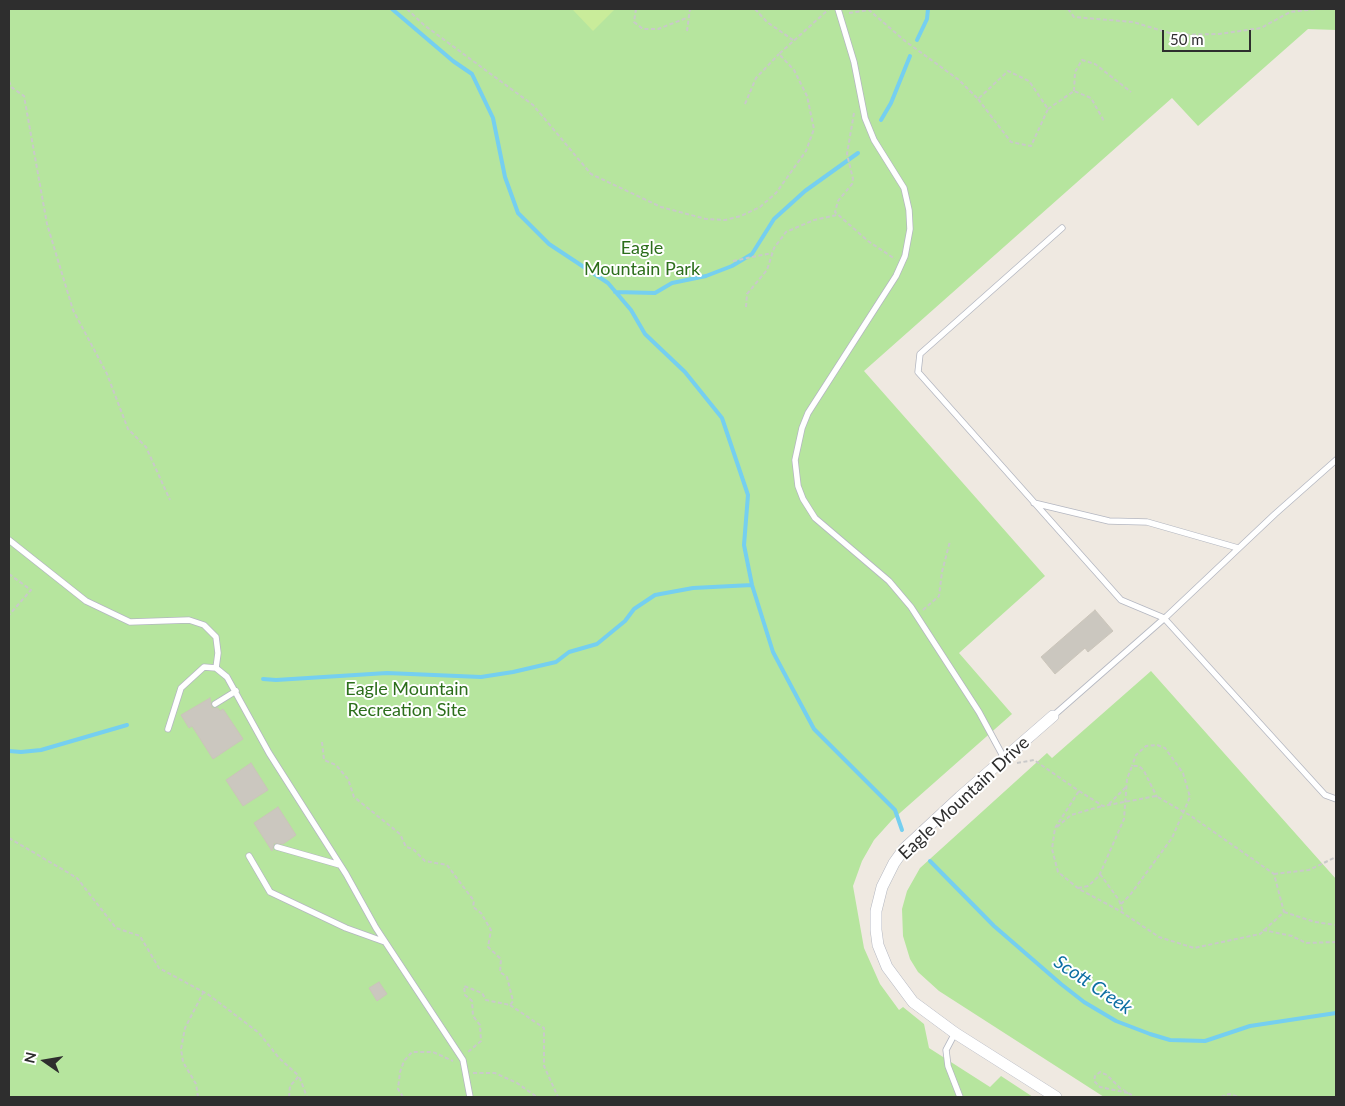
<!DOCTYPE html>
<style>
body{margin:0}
#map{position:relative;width:1345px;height:1106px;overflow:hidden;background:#efe9e1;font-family:Lato,sans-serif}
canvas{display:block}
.frame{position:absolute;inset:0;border:10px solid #2e2e2e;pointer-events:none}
.north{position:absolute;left:20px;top:1036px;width:50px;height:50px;-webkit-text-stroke:4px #fff;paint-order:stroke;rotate:283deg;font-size:14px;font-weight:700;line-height:20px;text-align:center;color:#2e2e2e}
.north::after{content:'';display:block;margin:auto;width:18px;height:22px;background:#2e2e2e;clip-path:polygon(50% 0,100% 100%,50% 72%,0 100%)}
.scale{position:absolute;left:1162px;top:30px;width:89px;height:22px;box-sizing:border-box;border:2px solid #2e2e2e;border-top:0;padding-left:6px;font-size:15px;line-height:18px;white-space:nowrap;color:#2e2e2e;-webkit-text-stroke:4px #fff;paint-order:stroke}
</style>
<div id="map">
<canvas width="1345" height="1106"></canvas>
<div class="frame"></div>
<div class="north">N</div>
<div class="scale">50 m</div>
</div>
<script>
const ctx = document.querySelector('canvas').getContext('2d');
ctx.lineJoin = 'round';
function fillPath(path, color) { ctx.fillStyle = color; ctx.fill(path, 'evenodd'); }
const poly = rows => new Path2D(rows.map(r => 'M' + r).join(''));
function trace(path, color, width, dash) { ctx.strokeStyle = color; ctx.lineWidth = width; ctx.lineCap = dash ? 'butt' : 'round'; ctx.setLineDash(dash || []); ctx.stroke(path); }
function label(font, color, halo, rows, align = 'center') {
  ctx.font = font + ' Lato,sans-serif'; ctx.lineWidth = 4; ctx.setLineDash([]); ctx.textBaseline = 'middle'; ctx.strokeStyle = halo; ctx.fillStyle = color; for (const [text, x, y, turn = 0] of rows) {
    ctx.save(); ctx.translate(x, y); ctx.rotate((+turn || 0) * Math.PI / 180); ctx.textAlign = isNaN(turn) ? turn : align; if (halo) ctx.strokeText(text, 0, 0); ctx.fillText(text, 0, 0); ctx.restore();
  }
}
fillPath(poly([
 [9,9,1336,9,1336,30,1308,29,1198,126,1172,98,864,371,1045,576,959,653,1012,714,892,820,874,840,862,861,853,886,864,948,880,984,899,1010,903,1007,924,1024,929,1048,990,1087,1001,1076,1033,1097,9,1097],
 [1151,671,1336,879,1336,1097,1104,1097,939,991,918,972,910,959,903,936,902,909,907,891,920,868,1047,753,1052,758]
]), '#b6e59e');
fillPath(poly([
 [572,9,615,9,593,31]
]), '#c9ec9a');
trace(poly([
 [392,9,453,61,472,74,493,118,505,177,518,213,549,244,608,283,631,310,645,334,685,372,722,418,748,495,744,545,752,585,773,652,814,729,895,810,902,830],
 [917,40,927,19,928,9],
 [881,120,891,103,910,56],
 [615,292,655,293,672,283,706,276,732,266,752,254,774,219,805,191,858,153],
 [263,679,276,680,387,673,481,677,513,672,556,662,569,652,597,644,625,621,634,609,655,595,693,588,752,585],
 [9,751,21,752,41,750,127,725],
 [930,861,994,926,1061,984,1084,1002,1116,1021,1150,1034,1170,1040,1205,1041,1250,1026,1336,1013]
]), '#75cff0', 4);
const building = poly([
 [1095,610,1113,631,1088,652,1085,648,1055,674,1041,657,1095,610],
 [210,698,212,708,218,708,220,711,223,709,243,739,213,759,192,726,189,728,181,715,210,698],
 [251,763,268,790,243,806,226,780,251,763],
 [278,807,296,835,283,844,274,843,272,851,254,823,278,807],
 [379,982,387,994,377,1001,369,988,379,982]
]);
fillPath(building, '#cbc7bf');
trace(building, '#cbc5ba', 1);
const lane = poly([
 [838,9,854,62,865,118,874,140,904,188,909,210,910,229,905,256,896,276,808,413,802,428,795,460,798,486,803,499,815,518,889,581,911,607,979,712,1004,758],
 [1062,228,920,354,918,372,1121,600,1164,618,1325,795,1336,799],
 [1034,503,1109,521,1147,522,1238,548],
 [9,540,86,601,130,622,189,620,204,625,216,637,218,653,216,668,227,677,269,753,346,874,376,928,463,1060,470,1097],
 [215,704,236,691],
 [1053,716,1167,616,1275,514,1336,460],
 [168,729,181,688,204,667,216,668],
 [277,847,340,865],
 [249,856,270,892,346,928,385,942],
 [955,1033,946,1050,948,1066,960,1097]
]);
const street = poly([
 [1053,716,960,797,904,849,894,863,882,887,876,911,876,930,878,945,887,967,913,1002,955,1033,1056,1097]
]);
trace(lane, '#b4b7c1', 7);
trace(street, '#b4b7c1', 12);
trace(poly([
 [407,9,424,25,533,105,591,174,661,207,706,219,725,220,741,216,760,207,776,193,806,151,814,129,807,96,794,70,779,54,829,9],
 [636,9,634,22,643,29,658,29,689,17],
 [755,9,767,22,793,40],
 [1068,9,1074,17,1133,22,1176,35,1219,34,1261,28,1290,12,1316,9],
 [849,13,869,10,905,41,959,80,978,99,1008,71,1029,81,1048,109,1031,146,1011,142,978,99],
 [687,31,690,9],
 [9,81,11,87,24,96,47,224,73,310,107,374,128,429,146,447,170,500],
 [1074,91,1075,72,1082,60,1095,64,1131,92],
 [745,104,756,78,779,54],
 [1048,109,1074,91,1091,98,1104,121],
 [854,113,847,154,853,179,852,184,838,201,835,212,868,241,895,259],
 [733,261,772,253],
 [746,307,747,294,767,270,774,248,786,232,814,220,837,215],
 [9,574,31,590,9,615],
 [923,610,939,596,942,572,950,541],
 [322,742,324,760,336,765,348,779,354,797,400,834,406,847,413,849,425,861,447,865,474,901,473,907,481,913,491,930,488,947,501,959,500,972,507,977,513,1001,510,1005,486,1000,482,993,464,986,465,995,472,1001,473,1016,480,1025,481,1041,468,1052],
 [1017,763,1034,760,1079,791],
 [1079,791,1103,806,1156,796,1191,816,1274,874,1284,912,1260,934,1194,948,1159,937,1120,911,1079,889,1058,872,1052,849,1055,828,1079,791],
 [1109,804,1127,786],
 [1057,827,1071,815,1102,806],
 [9,838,77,878,116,928,140,936,159,968,209,995,259,1033,279,1058,299,1076],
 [1100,874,1119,900,1123,912],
 [1274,874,1309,870,1336,857],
 [1078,888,1088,886,1099,876,1124,819,1127,779,1132,766,1139,766,1144,771,1157,797],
 [1121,904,1130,895,1172,838,1190,797,1183,773,1165,748,1157,745,1146,746,1136,755,1132,766],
 [1284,912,1315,922,1336,925],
 [1263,930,1292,936,1306,943,1336,942],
 [510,1005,544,1028,544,1066,558,1097],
 [473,1073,495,1073,517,1083,537,1097],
 [1128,1093,1100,1087,1094,1081,1095,1076,1100,1072,1107,1075,1120,1088,1135,1097],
 [198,1097,196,1084,183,1062,181,1049,185,1028,203,993],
 [289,1097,290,1086,299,1076,307,1097],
 [403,1097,398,1089,400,1072,404,1061,412,1052,433,1052,453,1061],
 [1221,1097,1229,1094,1239,1097]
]), '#c9c9c9', 2, [4, 2.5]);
trace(lane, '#fff', 5.5);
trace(street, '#fff', 11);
label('18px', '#2c6e1b', '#fff', [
 ["Eagle",642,248],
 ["Mountain Park",642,269],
 ["Eagle Mountain",407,689],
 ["Recreation Site",407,710]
]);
label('18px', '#2e2e2e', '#fff', [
 ["Eagle Mountain Drive",964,798,-43]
]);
label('italic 19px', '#0d6fa3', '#fff', [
 ["Scott Creek",1093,985,34]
]);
</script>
